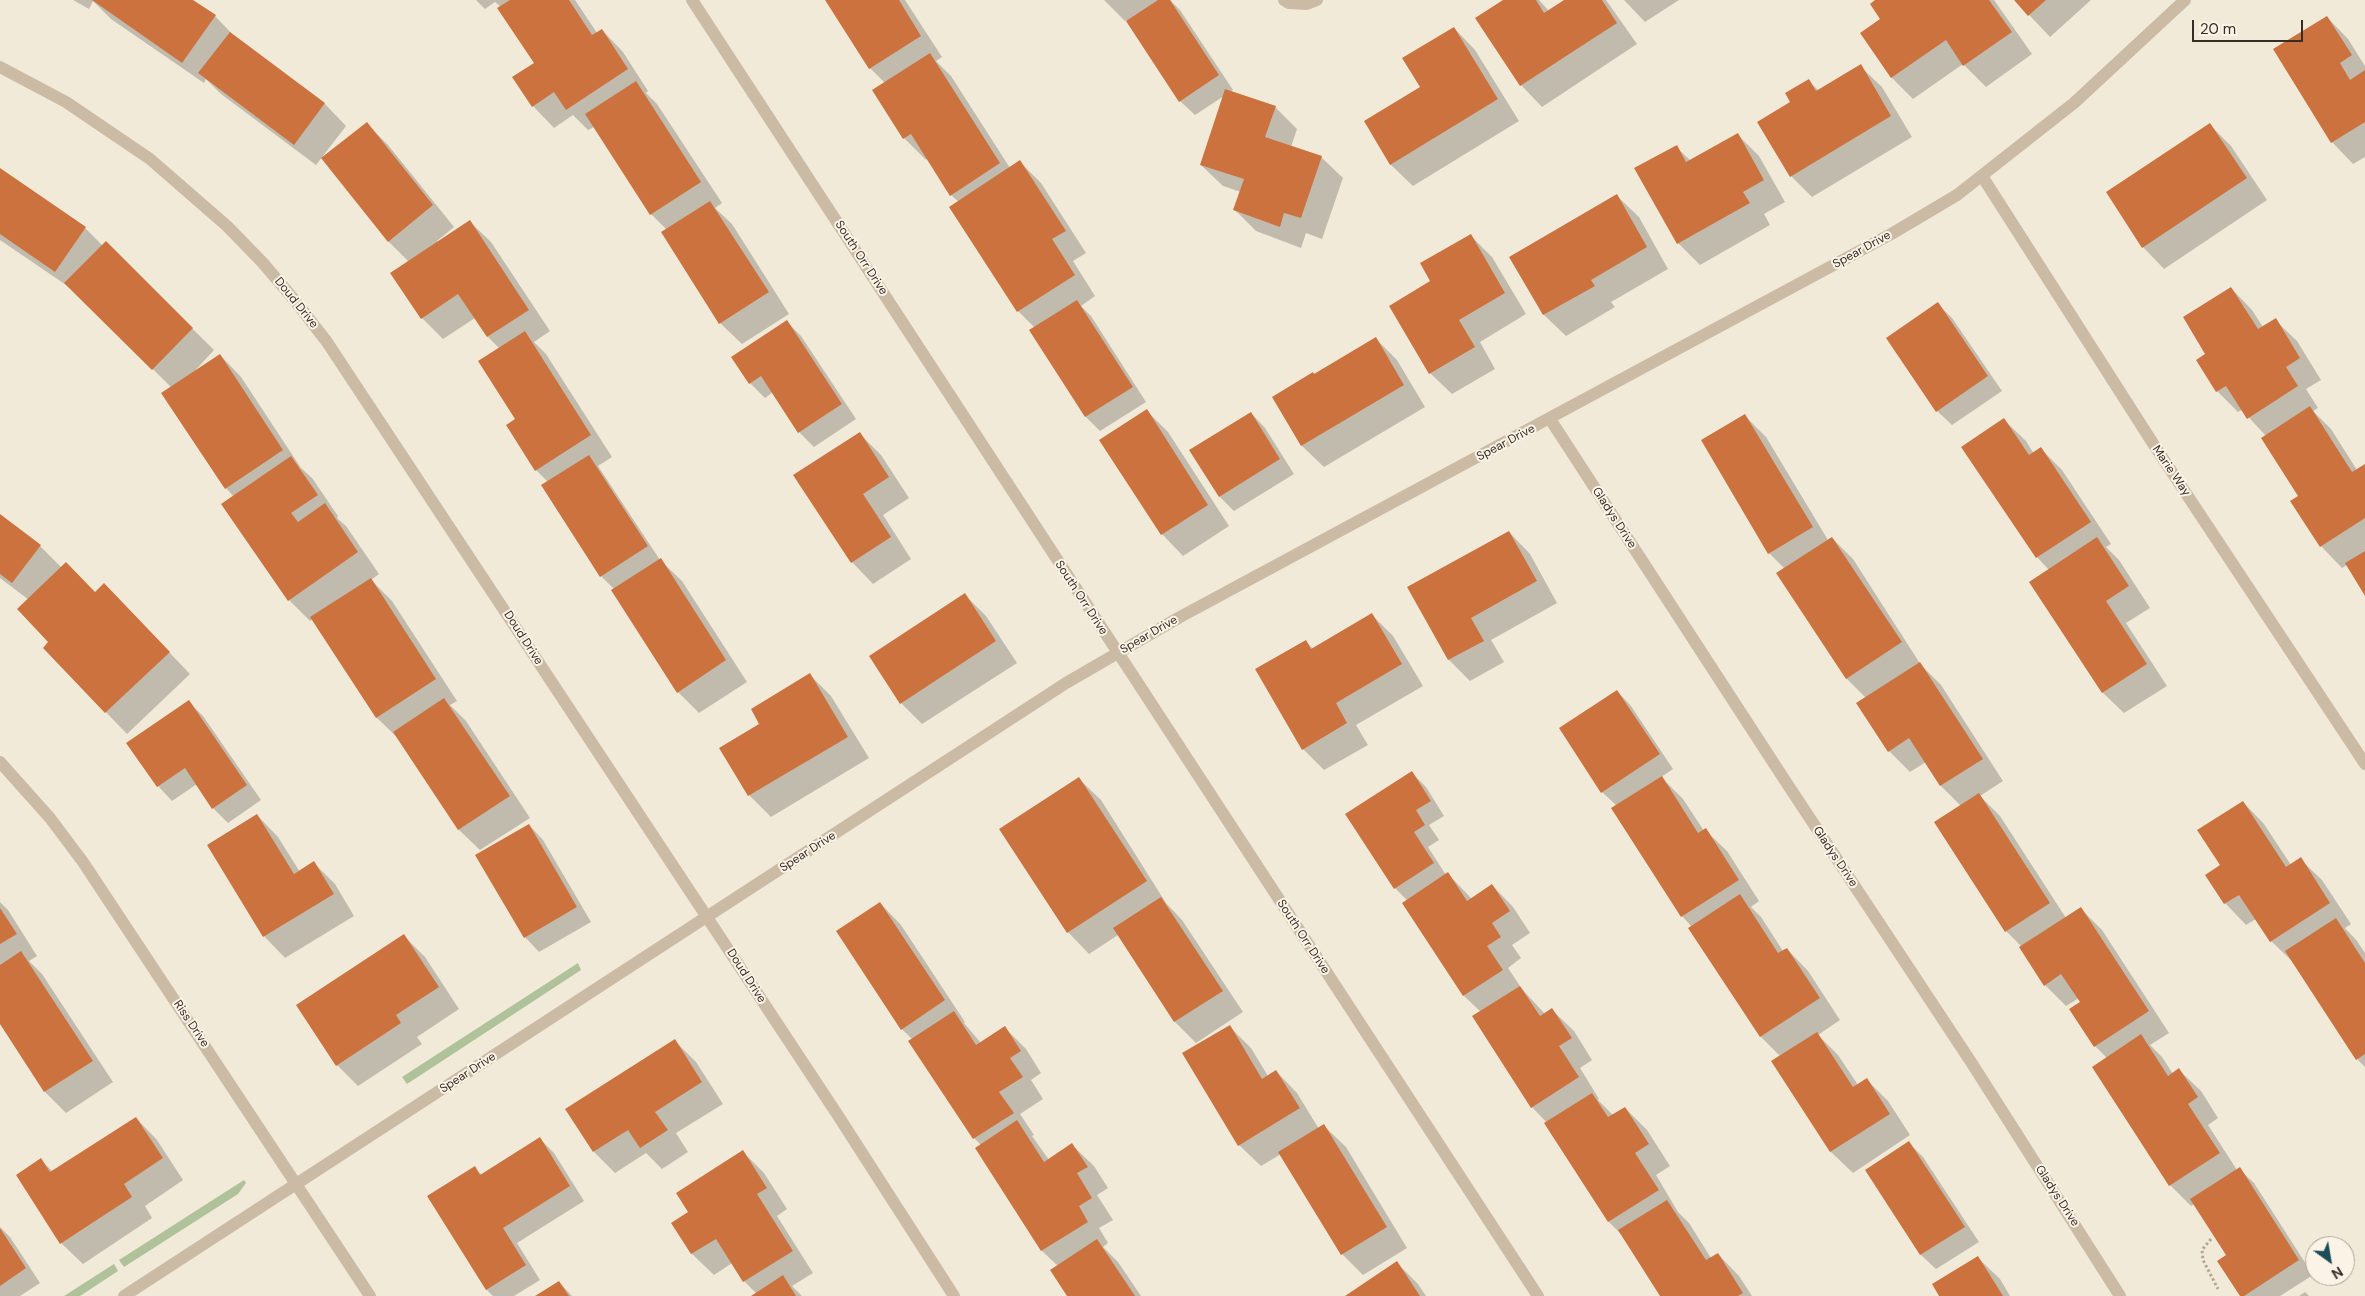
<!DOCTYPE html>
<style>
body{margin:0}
#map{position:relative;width:2365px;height:1296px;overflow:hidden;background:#f2ead9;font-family:"DM Sans",sans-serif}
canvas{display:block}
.north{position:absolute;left:2305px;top:1236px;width:50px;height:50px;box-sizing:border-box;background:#faf3e6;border:1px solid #aca499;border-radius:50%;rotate:148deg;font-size:14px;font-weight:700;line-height:20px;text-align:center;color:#362d26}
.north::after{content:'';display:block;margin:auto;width:18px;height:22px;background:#1a4d59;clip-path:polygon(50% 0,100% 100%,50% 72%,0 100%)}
.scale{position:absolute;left:2192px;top:20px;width:111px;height:22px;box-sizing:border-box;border:2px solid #362d26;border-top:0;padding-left:6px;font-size:15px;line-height:18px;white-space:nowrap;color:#362d26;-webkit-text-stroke:4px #faf3e6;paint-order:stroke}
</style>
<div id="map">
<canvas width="2365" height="1296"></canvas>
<div class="north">N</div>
<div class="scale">20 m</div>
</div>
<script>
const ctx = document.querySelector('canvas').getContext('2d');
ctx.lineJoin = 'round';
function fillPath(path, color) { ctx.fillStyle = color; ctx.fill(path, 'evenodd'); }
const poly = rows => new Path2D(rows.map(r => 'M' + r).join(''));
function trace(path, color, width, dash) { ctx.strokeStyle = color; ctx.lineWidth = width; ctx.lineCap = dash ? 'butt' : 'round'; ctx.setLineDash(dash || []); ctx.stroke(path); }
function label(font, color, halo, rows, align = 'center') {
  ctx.font = font + ' "DM Sans",sans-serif'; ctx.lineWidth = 4; ctx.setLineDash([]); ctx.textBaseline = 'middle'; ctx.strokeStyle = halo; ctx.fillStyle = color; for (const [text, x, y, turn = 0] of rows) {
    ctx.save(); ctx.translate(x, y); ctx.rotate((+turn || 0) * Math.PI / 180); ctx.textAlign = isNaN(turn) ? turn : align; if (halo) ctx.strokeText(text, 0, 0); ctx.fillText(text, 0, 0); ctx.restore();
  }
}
fillPath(poly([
 [578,963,581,970,407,1084,402,1077],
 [244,1180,246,1183,238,1194,124,1267,119,1260],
 [114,1264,118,1271,80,1296,64,1296]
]), '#afc299');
fillPath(poly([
 [73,0,191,0,215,16,236,38,325,104,346,126,316,165,221,94,206,79,204,83,111,19,93,1,89,9],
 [476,0,575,0,597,33,602,30,623,52,648,91,646,93,657,104,722,203,715,208,732,224,789,314,742,344,720,323,667,230,651,214,594,127,588,130,573,115,554,128,533,106,535,63,501,7,495,2,485,9],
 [827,0,905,0,942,57,936,61,951,76,1010,168,1020,162,1041,183,1086,253,1073,261,1095,296,1081,306,1091,316,1146,402,1100,431,1086,417,1030,331,1035,328,1018,311,950,208,959,202,951,195,928,158,926,160,904,138,885,83,870,68],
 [1104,0,1170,0,1180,10,1233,90,1229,92,1275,107,1297,129,1291,147,1321,157,1343,178,1322,239,1306,233,1301,248,1256,231,1235,210,1241,192,1223,186,1201,165,1224,96,1195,115,1180,101,1127,20,1125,21],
 [1505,0,1539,0,1549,11,1567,0,1606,0,1637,44,1542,107,1521,85],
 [1624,0,1679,0,1645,22],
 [1877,0,1994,0,2032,54,1986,87,1963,64,1913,99,1891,77],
 [2015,0,2091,0,2050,37],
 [2327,17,2348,39,2365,66,2365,157,2353,164,2332,142],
 [1454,28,1475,50,1519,121,1413,186,1391,165,1365,121,1421,88],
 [1860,66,1882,87,1912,137,1812,197,1791,176,1792,102,1809,81,1819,91],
 [367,124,388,145,454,227,437,241,438,242,469,221,491,242,550,331,534,342,546,354,612,457,598,466,660,560,682,581,747,682,699,713,678,692,614,589,601,576,548,482,536,470,517,420,499,348,488,337,475,318,443,339,422,318,409,262,388,241],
 [2210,125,2231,146,2267,200,2164,269,2143,247,2107,193],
 [1738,135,1759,156,1785,202,1764,214,1770,225,1700,265,1678,243,1636,169,1676,147,1691,161],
 [0,170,85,228,103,246,106,243,214,350,192,374,220,355,241,377,301,468,312,478,338,516,337,518,346,526,379,574,371,580,392,601,457,701,450,705,466,721,530,818,480,850,458,829,399,739,377,718,313,619,310,621,289,600,234,497,226,488,171,387,72,289,0,240],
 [1617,196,1639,217,1668,269,1611,302,1615,307,1566,336,1544,315,1511,257],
 [1470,235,1492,257,1526,314,1480,342,1495,369,1452,394,1430,373,1432,282],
 [2231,288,2252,310,2263,327,2275,320,2297,341,2321,380,2306,389,2318,408,2313,411,2331,429,2357,470,2365,466,2365,594,2347,565,2342,568,2321,546,2299,497,2266,436,2242,410,2238,412,2217,391,2207,354],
 [1938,304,1952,318,2002,391,1952,425,1937,411],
 [787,322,801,336,856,419,814,447,799,432,773,392,765,398,750,383,733,357],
 [1376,339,1397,360,1425,407,1324,467,1302,446,1273,397,1315,376],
 [1147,411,1168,432,1229,526,1183,556,1162,534],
 [1251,413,1265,428,1294,474,1234,511,1220,497],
 [1745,416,1766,437,1828,540,1832,538,1853,559,1921,665,1941,685,2003,781,1980,796,2000,816,2066,918,2081,909,2102,930,2169,1033,2150,1045,2162,1057,2173,1074,2179,1070,2201,1091,2218,1118,2208,1125,2237,1170,2239,1169,2254,1183,2313,1275,2280,1296,2241,1296,2227,1255,2195,1204,2191,1206,2170,1185,2107,1058,2095,1046,2082,1003,2079,998,2066,1006,2045,985,2022,947,2006,931,1961,806,1941,786,1926,762,1910,772,1889,751,1866,698,1847,679,1778,574,1785,569,1769,553],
 [2004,420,2026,441,2034,454,2041,449,2062,470,2111,544,2106,547,2119,560,2150,608,2126,623,2167,686,2124,713,2102,692,2049,570,2037,557],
 [859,433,881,455,909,498,883,515,911,559,873,584,852,562],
 [0,515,40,546,62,568,95,593,125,606,190,674,127,734,44,648,50,642,29,600,0,578],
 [1509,532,1530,554,1557,603,1491,640,1504,662,1470,681,1449,660],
 [965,595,986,616,1017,663,922,724,901,703],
 [1372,615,1393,636,1423,686,1356,725,1368,745,1324,770,1303,749,1306,641,1313,649],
 [810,675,831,696,869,758,771,817,749,795,721,749,761,724],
 [1617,691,1631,706,1673,769,1661,777,1683,799,1704,831,1705,830,1727,851,1759,901,1751,907,1761,917,1783,951,1787,949,1808,971,1840,1020,1818,1035,1838,1055,1858,1085,1867,1080,1888,1101,1910,1135,1853,1173,1831,1152,1773,1062,1781,1057,1761,1037,1692,927,1682,916,1617,806,1602,792],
 [189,702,203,716,261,800,228,823,213,808,197,784,172,801,158,786],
 [1412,773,1426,787,1444,816,1429,825,1439,840,1428,847,1446,875,1448,874,1472,899,1492,885,1513,907,1530,933,1512,945,1521,958,1508,968,1522,989,1545,1014,1552,1010,1574,1031,1592,1060,1580,1068,1599,1099,1598,1100,1614,1116,1625,1108,1647,1130,1670,1166,1656,1175,1678,1212,1689,1223,1711,1258,1718,1254,1739,1276,1752,1296,1662,1296,1624,1237,1609,1222,1547,1123,1532,1107,1474,1017,1481,1012,1464,996,1404,903,1407,900,1395,888],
 [1079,779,1101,800,1166,903,1182,920,1243,1012,1196,1043,1175,1022,1118,935,1089,954,1068,932],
 [2243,802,2264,824,2291,865,2300,859,2322,880,2351,924,2345,928,2357,941,2365,953,2365,1067,2357,1059,2293,962,2271,941,2256,919,2246,925,2225,903,2207,875,2222,866],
 [257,815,278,837,300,872,314,863,335,884,354,916,285,958,264,936],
 [529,825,543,840,591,922,539,952,525,937],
 [0,902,8,910,37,956,29,961,42,974,113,1082,66,1113,45,1092,0,1022],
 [880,903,901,925,965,1022,964,1023,981,1043,1004,1027,1026,1049,1041,1073,1031,1080,1043,1099,1020,1114,1034,1135,1032,1136,1049,1160,1072,1145,1094,1166,1108,1188,1097,1195,1113,1220,1099,1228,1108,1243,1103,1247,1118,1262,1141,1296,1068,1296,1058,1266,1042,1251,976,1148,981,1145,974,1138,910,1041,913,1040,902,1029],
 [404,936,425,957,459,1009,417,1037,422,1044,358,1086,337,1065],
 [1229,1026,1251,1048,1268,1076,1276,1071,1297,1093,1319,1129,1324,1126,1346,1147,1407,1248,1363,1275,1342,1254,1281,1154,1261,1166,1239,1145],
 [674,1040,696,1062,723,1104,676,1133,688,1152,662,1169,646,1153,615,1173,594,1152],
 [136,1118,157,1140,183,1180,145,1206,152,1218,83,1264,61,1243,41,1160,53,1172],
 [540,1139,554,1153,584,1201,517,1243,540,1280,514,1296,493,1296,487,1290,429,1196,475,1168,482,1175],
 [1909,1143,1923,1157,1979,1242,1936,1269,1921,1255,1867,1170],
 [743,1152,764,1173,787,1209,777,1216,813,1273,792,1286,802,1296,753,1296,757,1294,744,1281,732,1263,714,1275,692,1254,673,1223,690,1212],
 [0,1227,10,1237,40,1283,20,1296,0,1296],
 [1978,1258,2000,1279,2010,1296,1941,1296],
 [1397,1263,1418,1284,1426,1296,1347,1296],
 [559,1282,572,1296,538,1296],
 [2305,1292,2309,1296,2299,1296]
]), '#0003');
fillPath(poly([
 [92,0,193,0,216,15,182,63],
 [510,0,569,0,592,35,602,29,628,69,566,110,554,92,532,107,512,77,534,63,497,8],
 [825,0,899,0,921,36,869,69],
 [1158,0,1170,0,1219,75,1179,102,1126,21],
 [1503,0,1536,0,1544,13,1564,0,1602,0,1617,23,1520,86,1475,18],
 [1875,0,1989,0,2012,32,1963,66,1946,40,1891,78,1860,33,1880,19,1870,4],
 [2014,0,2046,0,2028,16],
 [2327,16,2352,55,2340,63,2350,80,2365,70,2365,122,2331,143,2273,49],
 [1454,27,1498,99,1390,165,1364,121,1420,87,1402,58],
 [230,32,325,103,294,145,198,73],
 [930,53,1000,163,950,196,911,134,903,139,872,90],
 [1861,64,1891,116,1790,177,1757,122,1790,102,1785,93,1809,79,1816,91],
 [636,81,701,182,650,215,585,114],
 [1225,89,1276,106,1265,137,1322,156,1301,218,1284,213,1280,227,1233,210,1244,179,1200,165],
 [367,122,433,205,388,242,321,158],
 [2210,123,2247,178,2142,248,2106,192],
 [1738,133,1764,180,1743,192,1750,203,1677,244,1634,168,1677,145,1686,162],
 [1020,160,1066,231,1052,239,1075,275,1017,312,949,207],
 [0,168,86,227,55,272,0,234],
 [1617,194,1647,247,1591,280,1595,286,1543,315,1509,257],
 [710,201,769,292,719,324,661,232],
 [470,220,529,310,487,337,458,294,421,319,390,273],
 [1471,234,1505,293,1459,320,1475,347,1429,374,1389,306,1430,281,1420,263],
 [106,241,193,328,152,370,64,283],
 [2231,287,2258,329,2276,318,2300,358,2286,367,2298,386,2247,419,2226,386,2216,392,2196,360,2205,354,2183,317],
 [1077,300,1133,387,1085,417,1029,330],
 [1938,302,1988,376,1936,412,1886,338],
 [787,320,842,404,798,433,761,376,749,384,731,357],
 [525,331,591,435,535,471,506,425,515,419,478,361],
 [1376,337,1404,385,1301,446,1272,397,1313,372,1314,374],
 [220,354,283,450,225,489,161,393],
 [2310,406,2352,472,2365,464,2365,518,2320,547,2290,501,2298,496,2261,438],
 [1147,409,1208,505,1161,535,1099,440],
 [1251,412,1280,459,1219,497,1189,450],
 [1745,414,1813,527,1768,554,1701,440],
 [2004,418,2029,455,2041,447,2091,522,2036,558,1961,447],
 [860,432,889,477,863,494,891,537,851,563,793,475],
 [589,455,648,546,600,577,541,485],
 [291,456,318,495,291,513,298,522,325,503,358,552,288,601,221,504],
 [0,514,41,545,12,583,0,574],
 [1509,531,1537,581,1471,618,1484,641,1448,660,1407,587],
 [1832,537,1902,642,1846,679,1776,573],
 [2097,537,2129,586,2106,601,2147,664,2102,693,2029,582],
 [2365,551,2365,596,2345,563],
 [661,558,726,660,677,693,611,590],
 [66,562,95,592,104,583,170,652,105,713,43,648,48,642,17,609],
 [371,578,436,679,376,718,310,617],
 [965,593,996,641,900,704,869,656],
 [1372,613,1402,664,1336,703,1347,723,1302,750,1255,669,1306,640,1311,649],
 [1920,662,1983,759,1940,786,1909,738,1888,752,1856,703],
 [810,673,848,737,748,796,719,748,759,724,751,709],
 [1617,690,1660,754,1601,793,1559,728],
 [444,698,510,796,458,830,393,732],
 [189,700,247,785,212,809,185,768,157,787,126,743],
 [1412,771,1431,801,1416,810,1425,825,1414,832,1434,863,1394,889,1345,814],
 [1662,776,1698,833,1706,828,1739,880,1681,917,1611,808],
 [1079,777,1147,881,1067,933,999,829],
 [1979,793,2050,903,2005,932,1934,822],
 [2243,801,2286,867,2301,857,2330,903,2270,942,2239,895,2224,904,2205,875,2220,865,2197,830],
 [257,814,294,874,314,861,334,894,263,937,207,845],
 [529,824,577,907,524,938,475,855],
 [1448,872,1467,901,1492,884,1510,911,1492,923,1501,937,1487,946,1503,970,1463,996,1402,903],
 [1740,894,1778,953,1787,948,1820,998,1760,1037,1688,928],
 [1161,897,1223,991,1174,1022,1113,928],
 [880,902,945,1000,901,1030,836,931],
 [2081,907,2149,1011,2094,1047,2069,1009,2080,1002,2061,974,2044,986,2019,947],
 [0,908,17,934,0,944],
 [2336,918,2365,963,2365,1054,2356,1060,2285,951],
 [404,934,439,987,396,1015,401,1023,336,1066,296,1005],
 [21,951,93,1061,44,1092,0,1024,0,965],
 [1520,986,1540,1016,1552,1008,1572,1038,1559,1046,1579,1077,1531,1108,1472,1016],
 [954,1011,976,1045,1005,1026,1021,1051,1010,1058,1023,1077,999,1092,1014,1113,973,1139,908,1041],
 [1230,1025,1262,1079,1276,1070,1300,1108,1238,1146,1182,1053],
 [1817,1032,1853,1087,1867,1078,1890,1114,1830,1152,1771,1061],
 [2141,1034,2168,1076,2179,1068,2198,1097,2188,1104,2220,1153,2169,1186,2092,1067],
 [675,1039,702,1082,655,1112,668,1130,640,1148,628,1130,593,1152,565,1109],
 [1592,1093,1608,1117,1625,1107,1649,1144,1635,1153,1659,1190,1608,1222,1544,1123],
 [136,1117,163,1158,124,1184,132,1197,60,1244,16,1175,41,1158,50,1172],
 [1017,1120,1044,1162,1072,1143,1088,1167,1077,1173,1092,1198,1079,1206,1088,1222,1041,1251,975,1148],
 [1324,1124,1387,1227,1341,1255,1278,1152],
 [540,1137,570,1186,503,1228,526,1265,486,1290,427,1196,475,1166,480,1175],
 [1909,1141,1965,1227,1920,1255,1865,1170],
 [743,1150,767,1188,757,1194,793,1251,743,1282,716,1239,691,1254,671,1223,688,1212,676,1193],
 [2240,1167,2299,1260,2244,1296,2240,1296,2217,1261,2226,1255,2190,1199],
 [1667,1200,1706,1260,1718,1253,1743,1293,1738,1296,1660,1296,1618,1230],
 [0,1228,26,1268,0,1286],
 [1097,1239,1135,1296,1067,1296,1050,1270],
 [1978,1256,2003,1296,1939,1296,1932,1284],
 [1397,1261,1420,1296,1345,1296],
 [783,1275,796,1296,751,1296],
 [559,1281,569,1296,535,1296]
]), '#cb723f');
trace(poly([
 [2211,1239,2202,1250,2203,1260,2218,1289]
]), '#b7a58f', 3, [2.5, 2.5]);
trace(poly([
 [692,0,1538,1296],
 [1284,0,1289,3,1307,4,1317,0],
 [0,67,66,102,150,159,227,226,263,263,296,302,327,342,837,1114,954,1296],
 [1982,176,2154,445,2365,764],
 [1550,419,1784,779,1971,1062,2120,1296],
 [0,762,50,818,83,862,370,1296],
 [124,1296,1066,683,1180,617,1893,233,1957,195,2074,103,2185,0]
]), '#cbbba5', 12);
label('12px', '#362d26', '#faf3e6', [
 ["Spear Drive",1862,250,-29],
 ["South Orr Drive",861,258,57],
 ["Doud Drive",296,303,51],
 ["Spear Drive",1506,443,-28],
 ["Marie Way",2171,471,56],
 ["Gladys Drive",1614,518,57],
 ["South Orr Drive",1081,598,57],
 ["Spear Drive",1149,635,-30],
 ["Doud Drive",523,638,57],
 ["Spear Drive",808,852,-33],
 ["Gladys Drive",1835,857,56],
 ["South Orr Drive",1303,937,57],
 ["Doud Drive",746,976,57],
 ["Riss Drive",191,1024,56],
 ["Spear Drive",468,1073,-33],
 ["Gladys Drive",2057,1196,57]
]);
</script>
